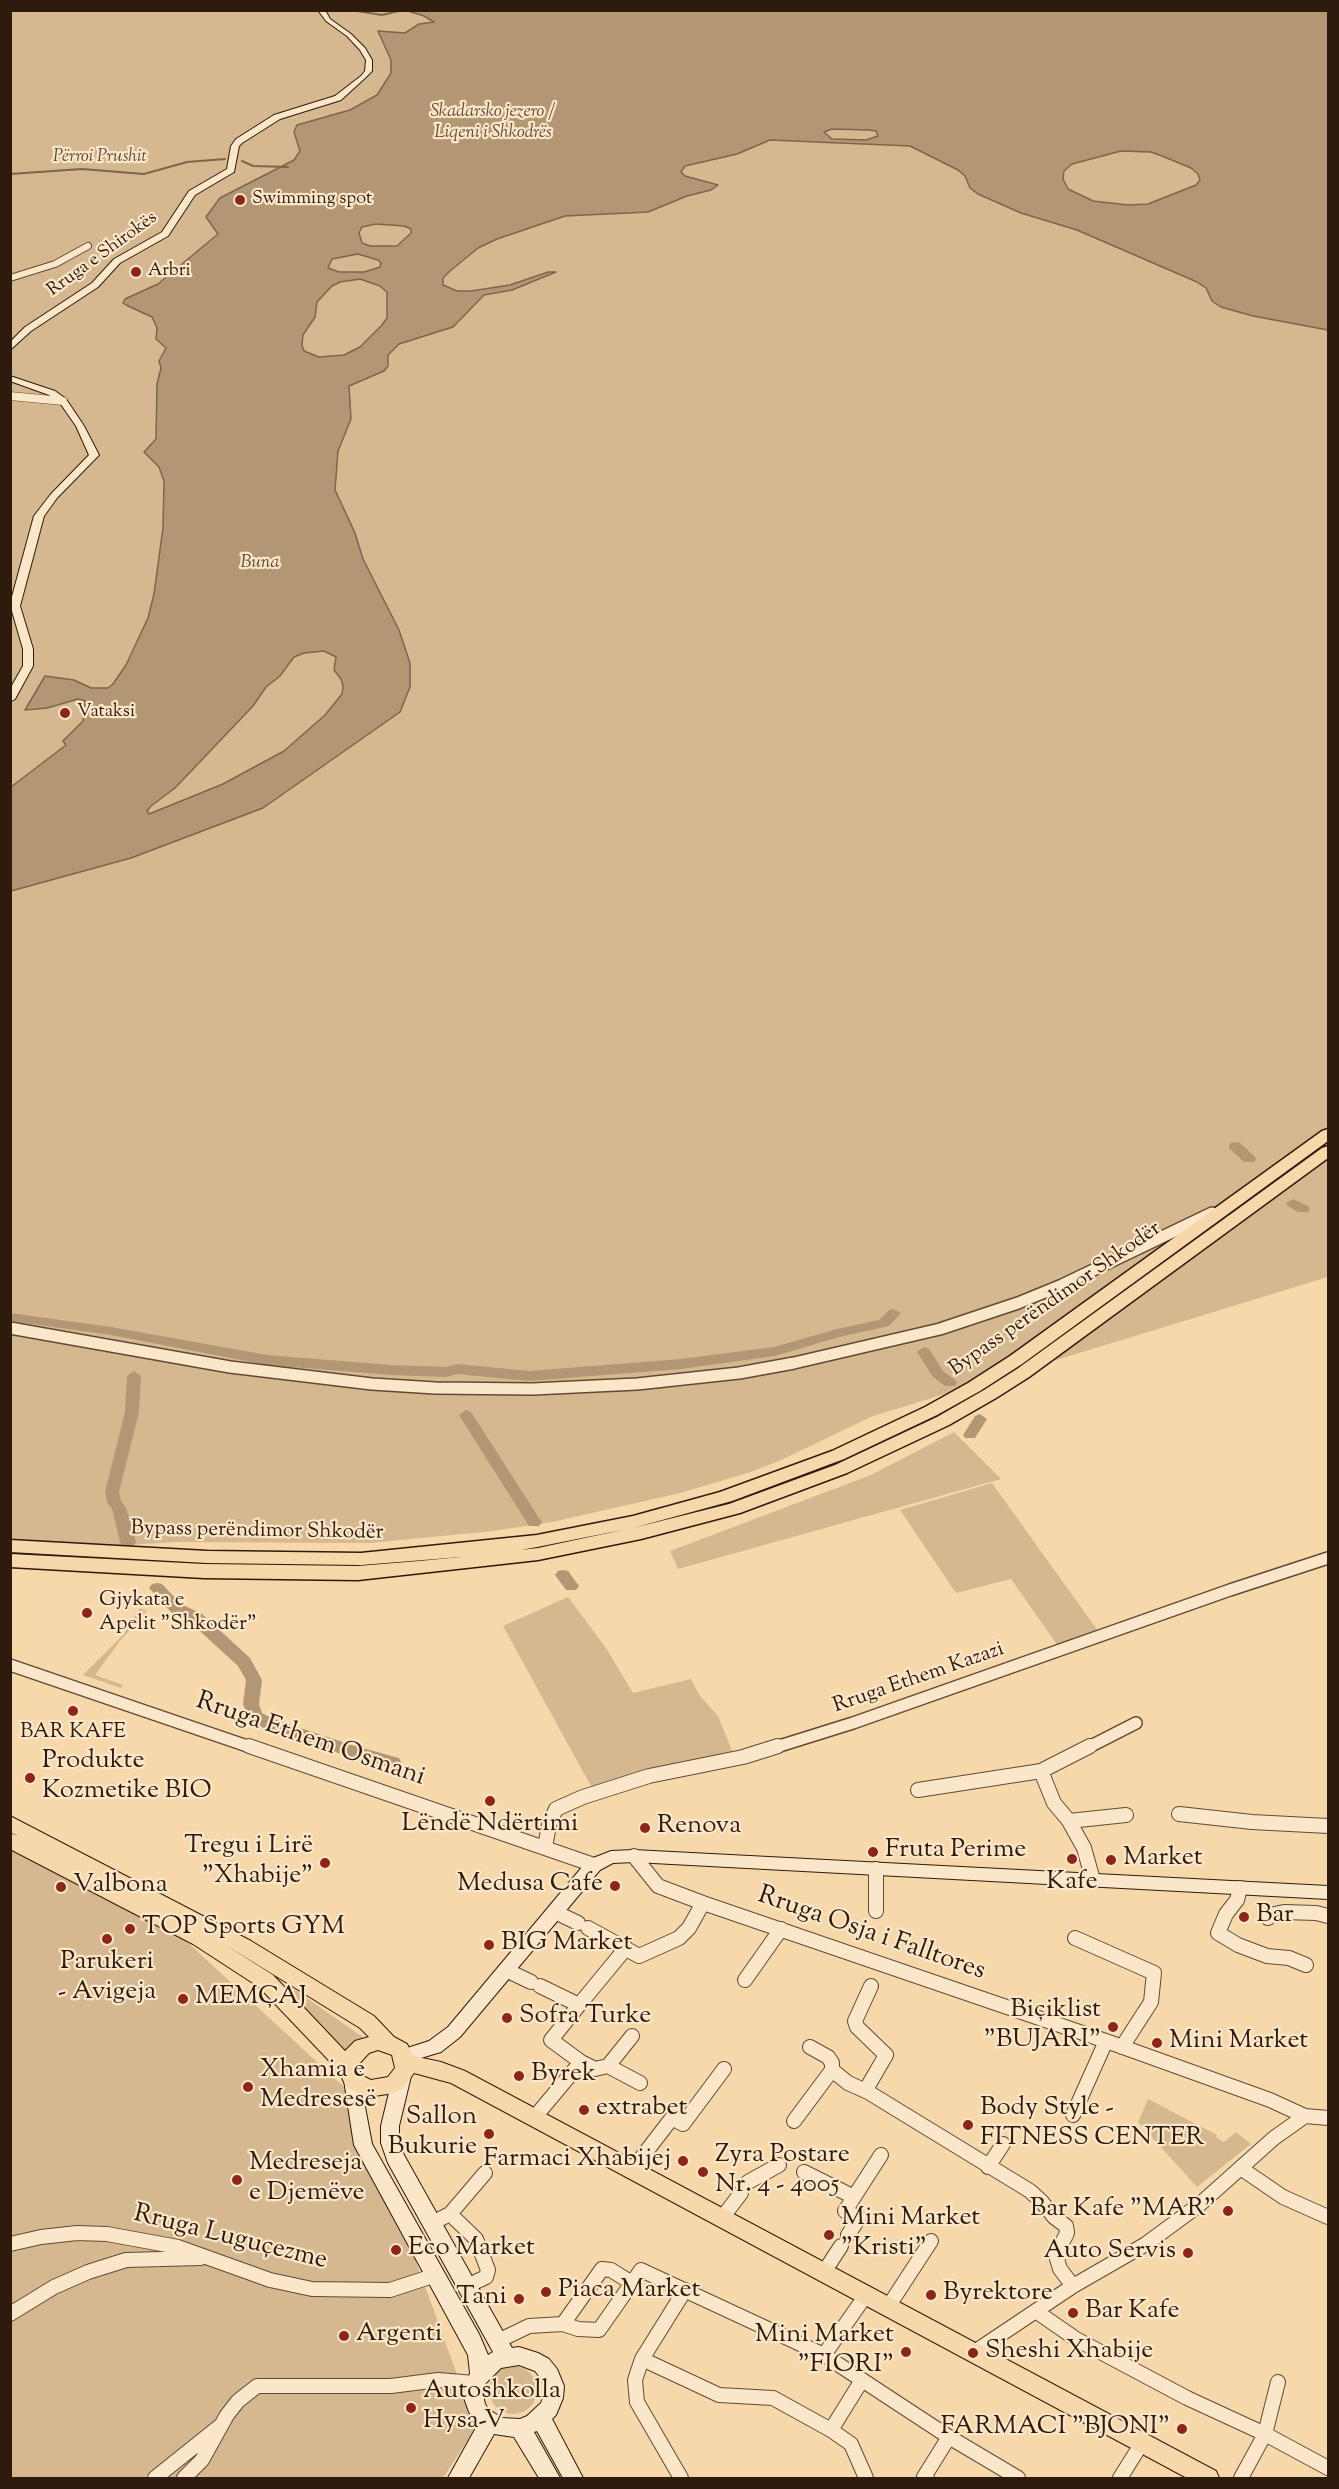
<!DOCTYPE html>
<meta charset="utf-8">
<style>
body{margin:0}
#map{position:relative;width:1339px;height:2489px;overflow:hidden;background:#f7d8aa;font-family:"Sorts Mill Goudy",serif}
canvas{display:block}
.frame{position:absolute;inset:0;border:12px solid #2f1a0e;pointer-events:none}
</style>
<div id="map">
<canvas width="1339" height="2489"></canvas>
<div class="frame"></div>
</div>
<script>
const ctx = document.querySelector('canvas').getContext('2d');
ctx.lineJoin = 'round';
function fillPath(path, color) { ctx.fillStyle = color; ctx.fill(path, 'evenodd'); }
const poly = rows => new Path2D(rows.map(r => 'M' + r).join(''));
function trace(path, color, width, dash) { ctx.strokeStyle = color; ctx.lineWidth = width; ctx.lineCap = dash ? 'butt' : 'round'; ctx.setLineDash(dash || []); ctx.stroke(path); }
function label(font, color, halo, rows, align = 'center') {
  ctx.font = font + ' "Sorts Mill Goudy",serif'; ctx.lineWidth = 4.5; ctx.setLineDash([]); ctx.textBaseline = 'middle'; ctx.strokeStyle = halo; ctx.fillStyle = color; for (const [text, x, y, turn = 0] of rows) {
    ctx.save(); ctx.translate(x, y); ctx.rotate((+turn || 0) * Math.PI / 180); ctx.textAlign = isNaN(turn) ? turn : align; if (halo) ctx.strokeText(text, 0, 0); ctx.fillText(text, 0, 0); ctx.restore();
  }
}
fillPath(poly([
 [11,11,1328,11,1328,1277,873,1416,781,1460,751,1472,680,1493,552,1522,493,1531,370,1543,177,1542,11,1552],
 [954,1432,1001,1479,678,1569,670,1551,871,1475],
 [992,1483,1098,1631,1058,1646,1011,1579,956,1593,900,1510],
 [568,1597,606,1648,633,1693,691,1679,700,1696,718,1716,733,1753,644,1770,592,1788,503,1626],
 [140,1608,147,1611,120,1641,95,1675,123,1685,121,1688,83,1675,123,1635],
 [11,1839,159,1916,357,2099,475,2424,471,2435,443,2478,11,2478],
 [295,1990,367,2040,344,2056,291,1994],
 [1148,2099,1217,2135,1216,2137,1224,2142,1236,2132,1251,2144,1197,2187,1138,2122],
 '489 2390a24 24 0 1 1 48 0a24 24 0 1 1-48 0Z'
]), '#d5b88f');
const water = poly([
 [408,11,1328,11,1328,330,1253,316,1221,307,1212,301,1206,288,1197,282,1077,230,1021,213,978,194,970,188,965,176,958,170,910,146,770,140,737,154,685,166,681,172,685,176,718,185,711,190,687,196,648,212,565,216,497,239,478,248,450,271,443,278,443,285,457,291,471,291,510,285,548,272,556,272,512,290,484,295,453,327,399,344,388,355,388,366,384,371,349,386,351,419,338,451,335,490,355,533,363,559,399,630,410,663,410,687,400,712,263,808,131,858,11,891,11,787,66,745,63,741,83,721,85,701,78,699,47,708,25,710,45,676,74,680,91,688,108,688,113,684,126,665,148,618,154,594,163,528,164,481,159,467,144,452,156,439,157,384,161,368,159,361,166,348,156,339,157,328,152,317,126,305,123,303,125,299,158,284,218,234,206,217,220,198,294,160,300,151,294,132,297,125,350,110,377,95,391,73,391,60,378,31,405,33,419,24,434,22,424,16,408,11],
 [832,129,869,130,876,131,878,136,866,140,832,139,824,132,832,129],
 [1121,151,1151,152,1162,156,1191,168,1198,174,1200,180,1196,185,1148,204,1128,205,1093,201,1068,189,1063,179,1064,171,1072,164,1121,151],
 [376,224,404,226,411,229,411,233,397,246,370,246,362,243,359,233,362,227,376,224],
 [358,254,378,260,381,263,380,267,364,272,339,272,328,268,332,259,358,254],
 [360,279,380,286,387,292,387,318,382,325,360,347,344,355,319,357,304,351,302,345,303,335,315,317,317,302,332,286,340,282,360,279],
 [324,651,336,657,334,670,341,679,343,686,342,694,325,715,284,751,223,784,149,814,147,811,151,806,175,788,253,706,266,687,280,676,294,657,304,653,324,651]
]);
fillPath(water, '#b39775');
trace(water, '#7e654c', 1.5);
trace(poly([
 [351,10,382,15,403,10],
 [242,161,253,166,288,167],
 [10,174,82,169,144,174,187,162,225,159]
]), '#7e654c', 2);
fillPath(poly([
 [1235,1142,1240,1143,1254,1156,1256,1159,1254,1162,1244,1162,1230,1149,1229,1146,1230,1143,1235,1142],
 [1293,1199,1308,1206,1310,1209,1308,1212,1298,1212,1288,1206,1286,1203,1293,1199],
 [894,1309,901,1313,889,1326,839,1337,775,1356,681,1369,529,1381,457,1374,446,1377,391,1375,267,1365,111,1335,10,1321,10,1313,111,1327,267,1355,391,1365,446,1367,457,1364,529,1371,681,1359,774,1347,837,1329,879,1320,889,1310,894,1309],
 [924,1347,929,1349,943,1371,955,1380,957,1383,955,1386,945,1386,933,1377,917,1352,924,1347],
 [134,1371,141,1376,139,1412,119,1492,121,1501,126,1508,136,1542,133,1546,128,1547,123,1546,120,1542,112,1509,107,1502,105,1492,125,1412,127,1376,134,1371],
 [466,1410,471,1412,539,1518,542,1522,539,1526,529,1526,459,1415,466,1410],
 [980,1414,987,1419,975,1438,965,1438,963,1435,965,1432,975,1416,980,1414],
 [563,1570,568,1571,576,1582,579,1586,576,1590,566,1590,558,1579,555,1575,558,1571,563,1570],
 [157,1583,162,1584,181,1604,202,1614,250,1658,262,1680,259,1704,262,1713,273,1719,355,1746,399,1758,401,1762,399,1766,393,1768,347,1756,261,1727,249,1720,243,1704,246,1680,238,1666,190,1622,171,1612,149,1588,152,1584,157,1583]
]), '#b39775');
const minorFar3 = poly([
 [10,278,55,264,88,246]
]);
const minorFar2 = poly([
 [10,396,63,401]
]);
const minorFar1 = poly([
 [10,1328,230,1367,372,1384,435,1388,533,1389,637,1384,739,1373,794,1363,940,1329,1018,1303,1062,1285,1212,1213],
 [10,1665,253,1748],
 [773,1748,853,1723,1230,1590,1328,1558],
 [1087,1748,1136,1723]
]);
const minor = poly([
 [249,1746,594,1865],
 [1041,1771,1054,1803,1069,1821,1084,1848,1093,1880],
 [918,1790,1041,1771,1090,1746],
 [1179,1814,1252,1822,1328,1826],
 [1069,1821,1126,1815],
 [545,1847,549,1825,556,1809,583,1797,649,1776,743,1757,778,1746],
 [634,1856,658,1886,703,1903,1106,2041,1270,2100,1305,2116,1328,2118],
 [876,1869,876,1911],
 [1240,1888,1237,1900,1226,1914,1218,1933,1238,1945,1267,1956,1289,1958,1306,1965],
 [555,1912,578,1923],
 [1268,1918,1270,1915,1284,1912,1316,1913,1328,1916],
 [588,1928,639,1956,679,1938,689,1928,703,1903],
 [1075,1938,1154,1973,1151,2002,1122,2047],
 [506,1970,531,1982],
 [745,1980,781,1929],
 [540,1986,579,2005,626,1948],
 [871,1986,855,2021,857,2027,886,2055,868,2086,868,2092,1030,2191,1042,2202,1054,2217,1066,2226,1067,2233,1057,2253,1057,2259,1060,2269,1073,2286],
 [579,2005,551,2040,581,2062,595,2069,608,2066,632,2036],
 [810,2047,828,2057,832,2063,832,2070],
 [608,2066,640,2083],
 [1073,2115,1106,2041],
 [534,2118,581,2062],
 [794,2121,832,2070,848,2083,868,2092],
 [988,2167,1003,2144],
 [1242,2169,1283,2197,1328,2217],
 [632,2170,672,2118,683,2124,724,2069],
 [804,2172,854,2197],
 [748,2182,779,2165],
 [450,2214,476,2239,488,2270,486,2277,467,2286],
 [722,2218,741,2193],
 [432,2223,450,2214,485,2173],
 [848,2235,859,2218,845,2211,881,2155],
 [10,2244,41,2237,77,2233,107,2234,178,2247,270,2280,312,2289,390,2290,436,2275],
 [602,2269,611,2270,632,2283,599,2330,578,2329,563,2324,602,2269],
 [824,2272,841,2246],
 [632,2283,641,2270,824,2355,949,2437,1018,2478],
 [888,2307,931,2241],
 [1037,2312,1076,2339,1187,2398,1265,2434,1328,2468],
 [10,2314,54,2287,88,2272,126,2260,201,2258],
 [498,2341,529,2326,563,2324],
 [973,2353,1073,2286,1146,2244,1199,2205,1274,2138,1305,2116],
 [824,2355,866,2295],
 [642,2359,719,2395,773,2398,831,2430,851,2444,866,2478],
 [831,2430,862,2380],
 [155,2478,220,2426],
 [184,2478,202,2460,227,2415,238,2401,257,2386,391,2386,438,2380,475,2383],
 [681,2478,637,2402,635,2380,642,2359,685,2290],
 [927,2478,924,2477,949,2437],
 [1120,2478,1142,2443],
 [1241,2478,1265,2434,1278,2382]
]);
const secondary = poly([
 [318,10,325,10,330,19,351,34,365,48,372,60,372,71,365,78,341,100,280,119,242,143,239,146,234,172,195,195,168,236,120,263,98,287,31,331,10,350,10,342,25,327,92,283,114,259,162,232,189,191,227,169,231,146,236,139,274,115,335,96,361,76,365,71,366,60,360,50,347,36,326,21,318,10],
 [10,376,55,391,66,399,84,426,99,455,57,498,44,516,20,606,33,649,33,666,15,699,10,702,10,689,23,666,23,649,10,604,34,516,51,494,89,455,76,426,60,403,49,395,10,381,10,376],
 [634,1850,1328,1886,1328,1899,634,1862,613,1863,600,1870,460,2037,441,2052,404,2063,398,2061,395,2056,398,2051,429,2041,448,2027,588,1860,611,1851,634,1850],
 [402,2069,408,2071,411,2076,399,2126,399,2143,404,2155,512,2348,519,2347,538,2353,549,2359,557,2369,564,2386,563,2398,556,2415,552,2419,583,2478,563,2478,537,2431,534,2432,560,2478,539,2478,514,2437,494,2434,469,2478,448,2478,478,2424,469,2412,463,2395,470,2373,468,2355,354,2145,344,2080,347,2075,353,2073,359,2075,372,2144,479,2334,488,2355,493,2352,388,2163,381,2143,381,2126,393,2076,396,2071,402,2069],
 [519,2365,535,2371,542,2380,544,2386,543,2398,541,2403,527,2416,520,2419,502,2418,488,2409,485,2404,483,2395,485,2384,501,2368,519,2365]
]);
const primary = poly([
 [10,1816,251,1941,374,2016,394,2037,407,2044,413,2056,441,2062,465,2071,1216,2471,1219,2478,1187,2478,451,2083,414,2073,402,2089,394,2093,368,2097,361,2095,346,2086,338,2070,259,1987,193,1944,10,1849,10,1833,18,1836,10,1832,10,1816],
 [224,1944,360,2028,369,2037,355,2041,345,2051,273,1975,224,1944],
 [378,2050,392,2055,395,2068,388,2077,371,2080,361,2075,358,2065,369,2053,378,2050]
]);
const trunk = poly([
 [1328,1129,1328,1141,1022,1364,980,1391,937,1415,844,1459,732,1501,633,1528,729,1504,835,1465,937,1417,984,1390,1017,1369,1322,1148,1328,1146,1328,1158,1029,1377,996,1398,949,1425,847,1473,740,1513,641,1539,538,1560,358,1580,204,1578,10,1567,10,1554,204,1564,358,1566,419,1561,461,1557,361,1565,207,1563,10,1552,10,1540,207,1551,361,1553,537,1535,633,1516,720,1492,832,1451,925,1407,968,1383,1010,1356,1322,1131,1328,1129],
 [627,1529,538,1548,521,1550,537,1547,627,1529]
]);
trace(minorFar3, '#614a35', 8);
trace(minorFar2, '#614a35', 9);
trace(minorFar1, '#614a35', 14);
trace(minor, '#614a35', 16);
trace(secondary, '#2f1a0e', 2);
trace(primary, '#2f1a0e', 2);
trace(trunk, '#2f1a0e', 3);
trace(minorFar3, '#fae6c8', 6);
trace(minorFar2, '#fae6c8', 8);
trace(minorFar1, '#fae6c8', 11);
trace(minor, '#fae6c8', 14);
fillPath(secondary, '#fae6c8');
fillPath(primary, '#f7d8aa');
fillPath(trunk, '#f7d8aa');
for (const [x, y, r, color] of [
 [240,200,6,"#8f2418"],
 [136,272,6,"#8f2418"],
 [65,713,6,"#8f2418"],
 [87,1613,6,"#8f2418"],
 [73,1711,6,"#8f2418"],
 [30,1778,6,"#8f2418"],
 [490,1801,6,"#8f2418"],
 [645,1828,6,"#8f2418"],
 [873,1852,6,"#8f2418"],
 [1072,1859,6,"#8f2418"],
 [1111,1860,6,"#8f2418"],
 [325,1863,6,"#8f2418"],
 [615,1886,6,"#8f2418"],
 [61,1887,6,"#8f2418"],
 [1244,1917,6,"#8f2418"],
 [130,1929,6,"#8f2418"],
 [107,1939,6,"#8f2418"],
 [489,1945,6,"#8f2418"],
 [183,1999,6,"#8f2418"],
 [507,2018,6,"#8f2418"],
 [1113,2027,6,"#8f2418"],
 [1157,2043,6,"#8f2418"],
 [519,2076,6,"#8f2418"],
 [248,2087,6,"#8f2418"],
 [584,2110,6,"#8f2418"],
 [968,2125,6,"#8f2418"],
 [489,2134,6,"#8f2418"],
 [683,2161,6,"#8f2418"],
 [703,2172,6,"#8f2418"],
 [237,2180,6,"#8f2418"],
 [1228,2211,6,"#8f2418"],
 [829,2235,6,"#8f2418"],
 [396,2250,6,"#8f2418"],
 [1188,2253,6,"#8f2418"],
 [546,2292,6,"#8f2418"],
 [931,2295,6,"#8f2418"],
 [519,2299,6,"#8f2418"],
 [1073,2313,6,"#8f2418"],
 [344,2336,6,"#8f2418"],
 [906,2352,6,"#8f2418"],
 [973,2353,6,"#8f2418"],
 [411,2408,6,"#8f2418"],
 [1182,2429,6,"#8f2418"]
]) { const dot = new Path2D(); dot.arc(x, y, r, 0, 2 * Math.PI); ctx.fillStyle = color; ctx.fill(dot); trace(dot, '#fae6c8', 2); }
label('italic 18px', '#644c37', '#fae6c8', [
 ["Skadarsko jezero /",493,113],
 ["Liqeni i Shkodrës",493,134],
 ["Përroi Prushit",100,158],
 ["Buna",260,564]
]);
label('18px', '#2f1a0e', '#fae6c8', [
 ["Swimming spot",252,200],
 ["Arbri",148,272],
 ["Vataksi",77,713]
], 'left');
label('18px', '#2f1a0e', '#fae6c8', [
 ["Rruga e Shirokës",103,255,-36]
]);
label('21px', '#2f1a0e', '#fae6c8', [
 ["Bypass perëndimor Shkodër",1056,1300,-35],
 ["Bypass perëndimor Shkodër",257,1532,1],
 ["Rruga Ethem Kazazi",919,1679,-19]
]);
label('21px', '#2f1a0e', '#fae6c8', [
 ["Gjykata e",99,1601],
 ["Apelit \"Shkodër\"",99,1625],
 ["BAR KAFE",73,1733,"center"]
], 'left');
label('26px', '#2f1a0e', '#fae6c8', [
 ["Rruga Ethem Osmani",310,1741,19],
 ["Rruga Osja i Falltores",871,1935,19],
 ["Rruga Luguçezme",230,2239,14]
]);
label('26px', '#2f1a0e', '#fae6c8', [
 ["Produkte",42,1763],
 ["Kozmetike BIO",42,1793],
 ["Lëndë Ndërtimi",490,1826,"center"],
 ["Renova",657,1828],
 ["Tregu i Lirë",313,1848,"right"],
 ["\"Xhabije\"",313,1878,"right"],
 ["Fruta Perime",885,1852],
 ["Market",1123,1860],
 ["Kafe",1072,1884,"center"],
 ["Medusa Cafe",603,1886,"right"],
 ["Valbona",73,1887],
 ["Bar",1256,1917],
 ["TOP Sports GYM",142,1929],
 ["BIG Market",501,1945],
 ["Parukeri",107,1964,"center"],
 ["- Avigeja",107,1994,"center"],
 ["MEMÇAJ",195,1999],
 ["Biçiklist",1101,2012,"right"],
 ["\"BUJARI\"",1101,2042,"right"],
 ["Sofra Turke",519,2018],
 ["Mini Market",1169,2043],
 ["Xhamia e",260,2072],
 ["Medresesë",260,2102],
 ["Byrek",531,2076],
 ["extrabet",596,2110],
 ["Body Style -",980,2110],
 ["FITNESS CENTER",980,2140],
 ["Sallon",477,2119,"right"],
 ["Bukurie",477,2149,"right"],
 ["Zyra Postare",715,2157],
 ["Nr. 4 - 4005",715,2187],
 ["Farmaci Xhabijej",671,2161,"right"],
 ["Medreseja",249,2165],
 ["e Djemëve",249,2195],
 ["Bar Kafe \"MAR\"",1216,2211,"right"],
 ["Mini Market",841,2220],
 ["\"Kristi\"",841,2250],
 ["Eco Market",408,2250],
 ["Auto Servis",1176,2253,"right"],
 ["Piaca Market",558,2292],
 ["Byrektore",943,2295],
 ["Tani",507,2299,"right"],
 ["Bar Kafe",1085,2313],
 ["Argenti",356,2336],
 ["Mini Market",894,2337,"right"],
 ["\"FIORI\"",894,2367,"right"],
 ["Sheshi Xhabije",985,2353],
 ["Autoshkolla",423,2393],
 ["Hysa-V",423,2423],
 ["FARMACI \"BJONI\"",1170,2429,"right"]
], 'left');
</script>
